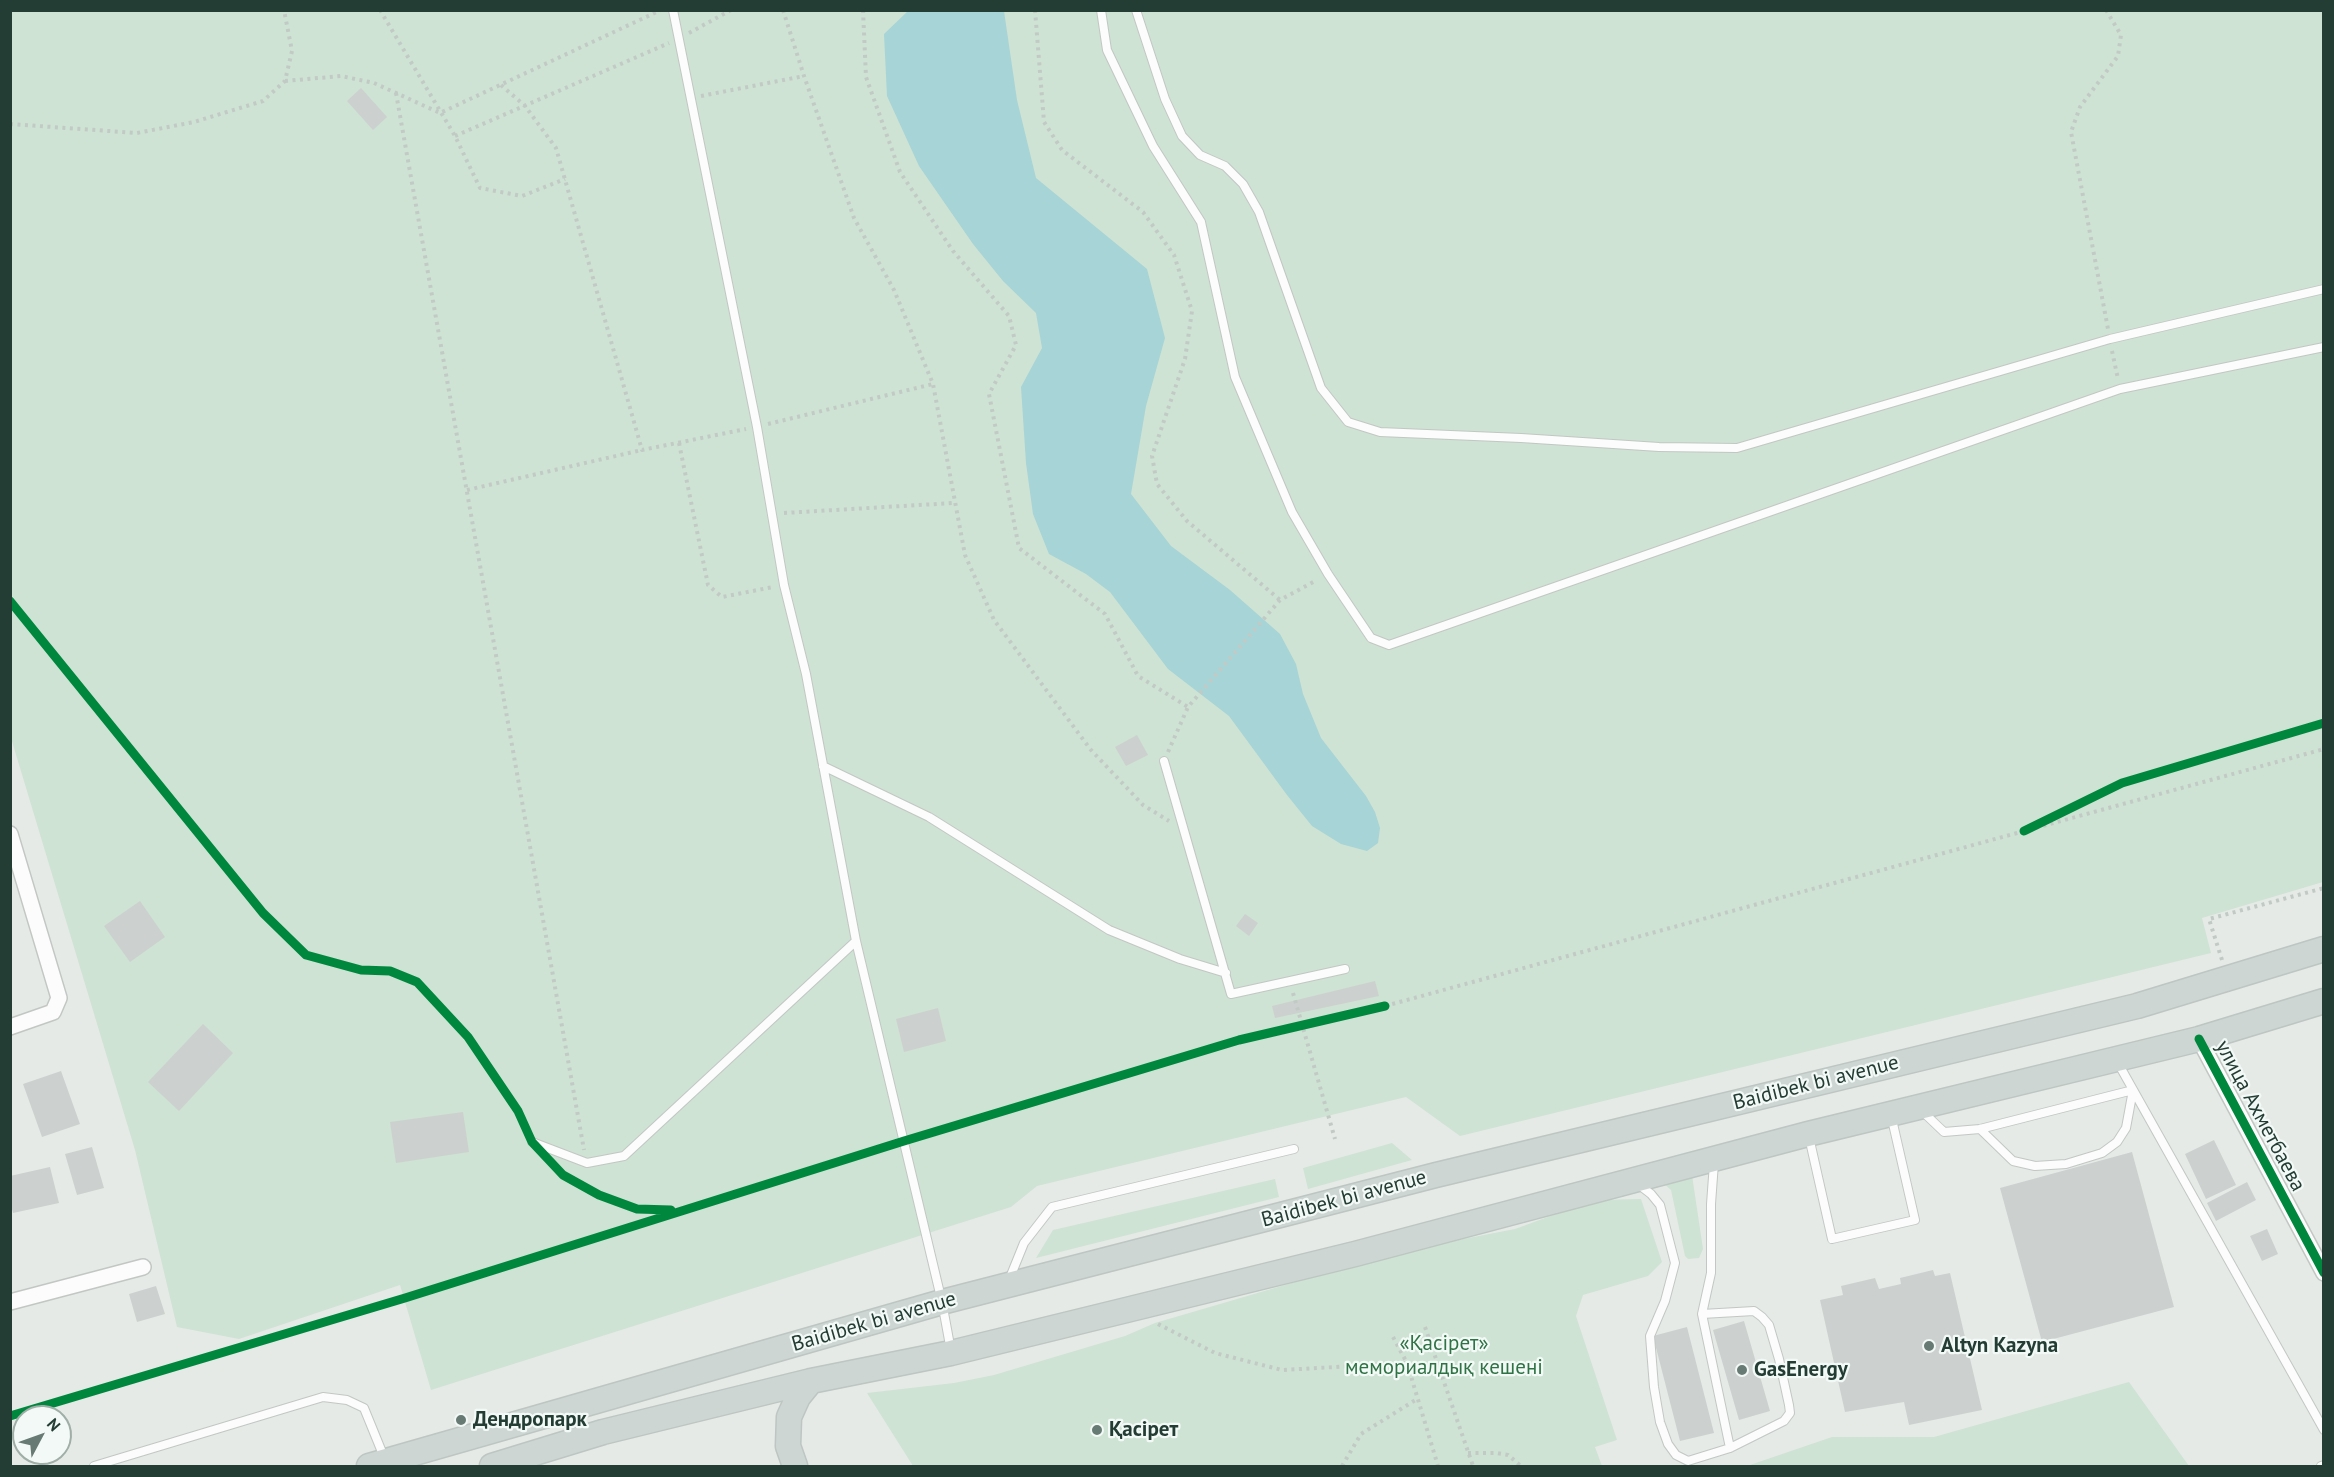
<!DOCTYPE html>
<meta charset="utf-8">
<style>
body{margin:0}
#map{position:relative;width:2334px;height:1477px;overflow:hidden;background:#e5eae7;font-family:"PT Sans",sans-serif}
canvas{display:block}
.frame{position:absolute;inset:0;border:12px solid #233d34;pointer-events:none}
.north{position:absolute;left:12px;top:1405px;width:60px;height:60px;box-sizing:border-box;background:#f3f9f6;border:2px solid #a0aea8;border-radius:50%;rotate:49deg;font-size:16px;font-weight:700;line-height:24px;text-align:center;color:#233d34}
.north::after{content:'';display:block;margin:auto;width:21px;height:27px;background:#677a73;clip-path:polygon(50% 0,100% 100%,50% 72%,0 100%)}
</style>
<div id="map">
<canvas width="2334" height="1477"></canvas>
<div class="frame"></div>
<div class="north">N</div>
</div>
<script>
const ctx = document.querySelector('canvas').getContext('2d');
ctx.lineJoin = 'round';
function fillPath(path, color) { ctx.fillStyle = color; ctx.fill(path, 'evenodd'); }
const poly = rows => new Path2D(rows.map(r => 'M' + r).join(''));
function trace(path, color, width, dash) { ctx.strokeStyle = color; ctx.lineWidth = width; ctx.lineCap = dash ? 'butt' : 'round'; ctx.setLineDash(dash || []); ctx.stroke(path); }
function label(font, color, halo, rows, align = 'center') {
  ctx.font = font + ' "PT Sans",sans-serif'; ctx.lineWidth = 4.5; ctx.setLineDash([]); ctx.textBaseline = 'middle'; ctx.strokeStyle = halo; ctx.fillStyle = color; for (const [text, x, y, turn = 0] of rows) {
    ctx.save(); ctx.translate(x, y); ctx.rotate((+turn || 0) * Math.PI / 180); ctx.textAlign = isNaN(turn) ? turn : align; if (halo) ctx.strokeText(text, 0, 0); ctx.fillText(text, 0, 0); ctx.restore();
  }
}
fillPath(poly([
 [10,11,2323,11,2323,882,2202,918,2211,953,1460,1136,1406,1097,1037,1186,1011,1207,431,1390,400,1285,239,1339,177,1327,135,1150,11,738],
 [1392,1143,1412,1160,1308,1189,1303,1168],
 [1692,1175,1703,1249,1699,1258,1688,1259,1685,1256,1671,1190,1660,1180],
 [1275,1179,1279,1197,1036,1258,1053,1230],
 [1641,1199,1662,1262,1648,1276,1583,1295,1576,1316,1617,1440,1595,1447,1602,1466,913,1466,867,1393,954,1383,994,1375,1125,1336,1155,1323,1401,1251,1515,1229,1594,1200],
 [2129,1382,2189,1466,1747,1466,1832,1437,1934,1437]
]), '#cee3d3');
fillPath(poly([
 [908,11,1004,11,1017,100,1036,178,1147,269,1165,338,1146,406,1131,494,1171,546,1230,590,1280,634,1296,664,1303,694,1321,738,1366,796,1375,812,1380,828,1378,843,1367,851,1341,844,1312,826,1287,795,1229,716,1168,669,1110,592,1086,574,1049,554,1033,514,1026,463,1021,387,1042,348,1036,313,1003,281,973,244,919,166,887,96,884,34]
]), '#a7d4d7');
fillPath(poly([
 [361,88,387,117,373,130,347,101],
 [1137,735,1148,755,1126,766,1115,747],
 [140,901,165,937,130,962,104,926],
 [1245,914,1258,923,1249,936,1236,926],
 [1375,981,1379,996,1275,1018,1272,1006],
 [938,1008,946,1041,904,1052,896,1019],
 [203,1024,233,1053,179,1111,148,1082],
 [61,1071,80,1124,42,1137,23,1084],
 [463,1112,469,1152,396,1163,390,1122],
 [2214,1140,2236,1185,2206,1199,2185,1154],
 [92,1147,104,1188,77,1195,65,1154],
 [2132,1152,2174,1307,2042,1342,2000,1188],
 [50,1167,59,1203,13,1213,10,1201,10,1176],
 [2247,1182,2256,1200,2216,1221,2207,1203],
 [2267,1229,2278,1254,2262,1261,2250,1236],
 [1933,1270,1935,1276,1950,1273,1982,1410,1909,1425,1904,1402,1845,1412,1820,1300,1843,1295,1841,1286,1875,1278,1879,1289,1901,1284,1900,1278],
 [156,1286,165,1314,137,1322,129,1294],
 [1744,1321,1770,1411,1739,1420,1713,1330],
 [1687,1327,1714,1433,1680,1441,1653,1336]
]), '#ccd1cf');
const service = poly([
 [673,10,757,427,784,585,806,674,856,941,942,1302,951,1351],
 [1101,10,1107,50,1153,146,1201,222,1235,377,1292,512,1328,574,1371,638,1389,645,2120,389,2324,347],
 [1136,10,1165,99,1182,136,1200,155,1225,166,1243,184,1259,212,1321,388,1348,422,1380,432,1521,438,1659,447,1737,448,2110,339,2324,289],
 [1164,761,1231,994,1345,969],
 [823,766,929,817,1109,930,1180,959,1226,973],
 [2118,1063,2324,1430],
 [1923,1112,1944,1132,1980,1129,2133,1090,2126,1128,2117,1142,2102,1153,2066,1164,2035,1166,2013,1161,1980,1129],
 [1809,1137,1832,1239,1915,1220,1891,1115],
 [532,1142,587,1163,624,1156,856,941],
 [1638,1184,1651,1194,1660,1205,1675,1263,1665,1301,1650,1336,1654,1387,1660,1422,1668,1444,1676,1455,1688,1461,1730,1448,1702,1314,1711,1273,1711,1204,1714,1163],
 [1009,1280,1024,1243,1052,1207,1294,1149],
 [1702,1314,1754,1311,1762,1317,1769,1325,1779,1359,1789,1405,1790,1413,1784,1421,1730,1448],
 [94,1466,323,1397,347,1400,364,1408,384,1457],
 [2321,1466,2324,1465]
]);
const minor = poly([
 [10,834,59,998,53,1012,10,1027],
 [2199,1039,2324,1273],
 [10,1302,143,1267]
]);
const primary = poly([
 [369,1466,942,1302,1436,1175,2137,1006,2324,949],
 [492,1466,603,1432,811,1381,951,1353,1355,1254,1808,1134,2199,1039,2324,1001],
 [795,1466,788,1446,789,1417,798,1397,811,1381]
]);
trace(service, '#c2c7c4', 10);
trace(minor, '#c2c7c4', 18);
trace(primary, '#bdc6c2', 27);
trace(poly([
 [380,10,455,136,480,188,522,196,565,179],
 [783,10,804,76,854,218,894,290,933,384,965,555,994,620,1091,750,1143,805,1169,821],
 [863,10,866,77,900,172,953,251,1009,316,1016,345,989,394,1019,548,1105,614,1138,676,1188,707],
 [1035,10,1044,122,1062,150,1143,212,1174,255,1192,311,1185,359,1152,456,1157,484,1187,521,1280,600],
 [2106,10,2121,35,2118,56,2080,107,2071,132,2108,329],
 [689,33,731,10],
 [285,81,341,76,374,83,440,113,661,10],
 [501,85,525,106,556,148,642,450,746,429],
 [396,93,584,1150],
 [701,96,804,76],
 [10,124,137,133,194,122,263,101,285,81,292,51,284,10],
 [455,136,669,43],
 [2112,351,2118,379],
 [768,424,933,384],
 [679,443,708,585,722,597,773,587],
 [467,490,642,450],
 [784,513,953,503],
 [1168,752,1188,707,1280,600,1317,580],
 [2222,960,2209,919,2324,888],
 [1293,993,1335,1139],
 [1385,1006,2324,749],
 [1158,1324,1215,1353,1282,1370,1407,1363],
 [1425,1327,1473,1466],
 [1393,1337,1407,1363,1438,1466],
 [1468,1453,1496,1453,1508,1455,1521,1466],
 [1342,1466,1361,1434,1417,1399]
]), '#c2cac5', 4, [3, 4.5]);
trace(service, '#fbfcfb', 8);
trace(minor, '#fbfcfb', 15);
trace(primary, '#ced6d3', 24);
trace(poly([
 [10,601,263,913,306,955,361,970,390,971,417,982,468,1037,518,1111,532,1142,563,1175,599,1195,637,1209,671,1210],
 [2024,831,2122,783,2324,723],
 [2199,1039,2324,1273],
 [10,1416,405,1298,904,1141,1239,1040,1385,1006]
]), '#00873e', 9);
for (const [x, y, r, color] of [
 [1929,1346,6,"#677a73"],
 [1742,1370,6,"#677a73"],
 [461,1420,6,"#677a73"],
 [1097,1430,6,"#677a73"]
]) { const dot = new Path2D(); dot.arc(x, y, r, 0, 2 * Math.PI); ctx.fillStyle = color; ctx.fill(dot); trace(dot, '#f3f9f6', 2); }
label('21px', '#233d34', '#f3f9f6', [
 ["Baidibek bi avenue",1816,1083,-14],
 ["улица Ахметбаева",2260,1116,62],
 ["Baidibek bi avenue",1344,1199,-15],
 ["Baidibek bi avenue",874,1322,-16]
]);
label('21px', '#2e7344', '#f3f9f6', [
 ["«Қасірет»",1444,1344],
 ["мемориалдық кешені",1444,1368]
]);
label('bold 21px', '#233d34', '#f3f9f6', [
 ["Altyn Kazyna",1941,1346],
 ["GasEnergy",1754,1370],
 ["Дендропарк",473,1420],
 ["Қасірет",1109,1430]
], 'left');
</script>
